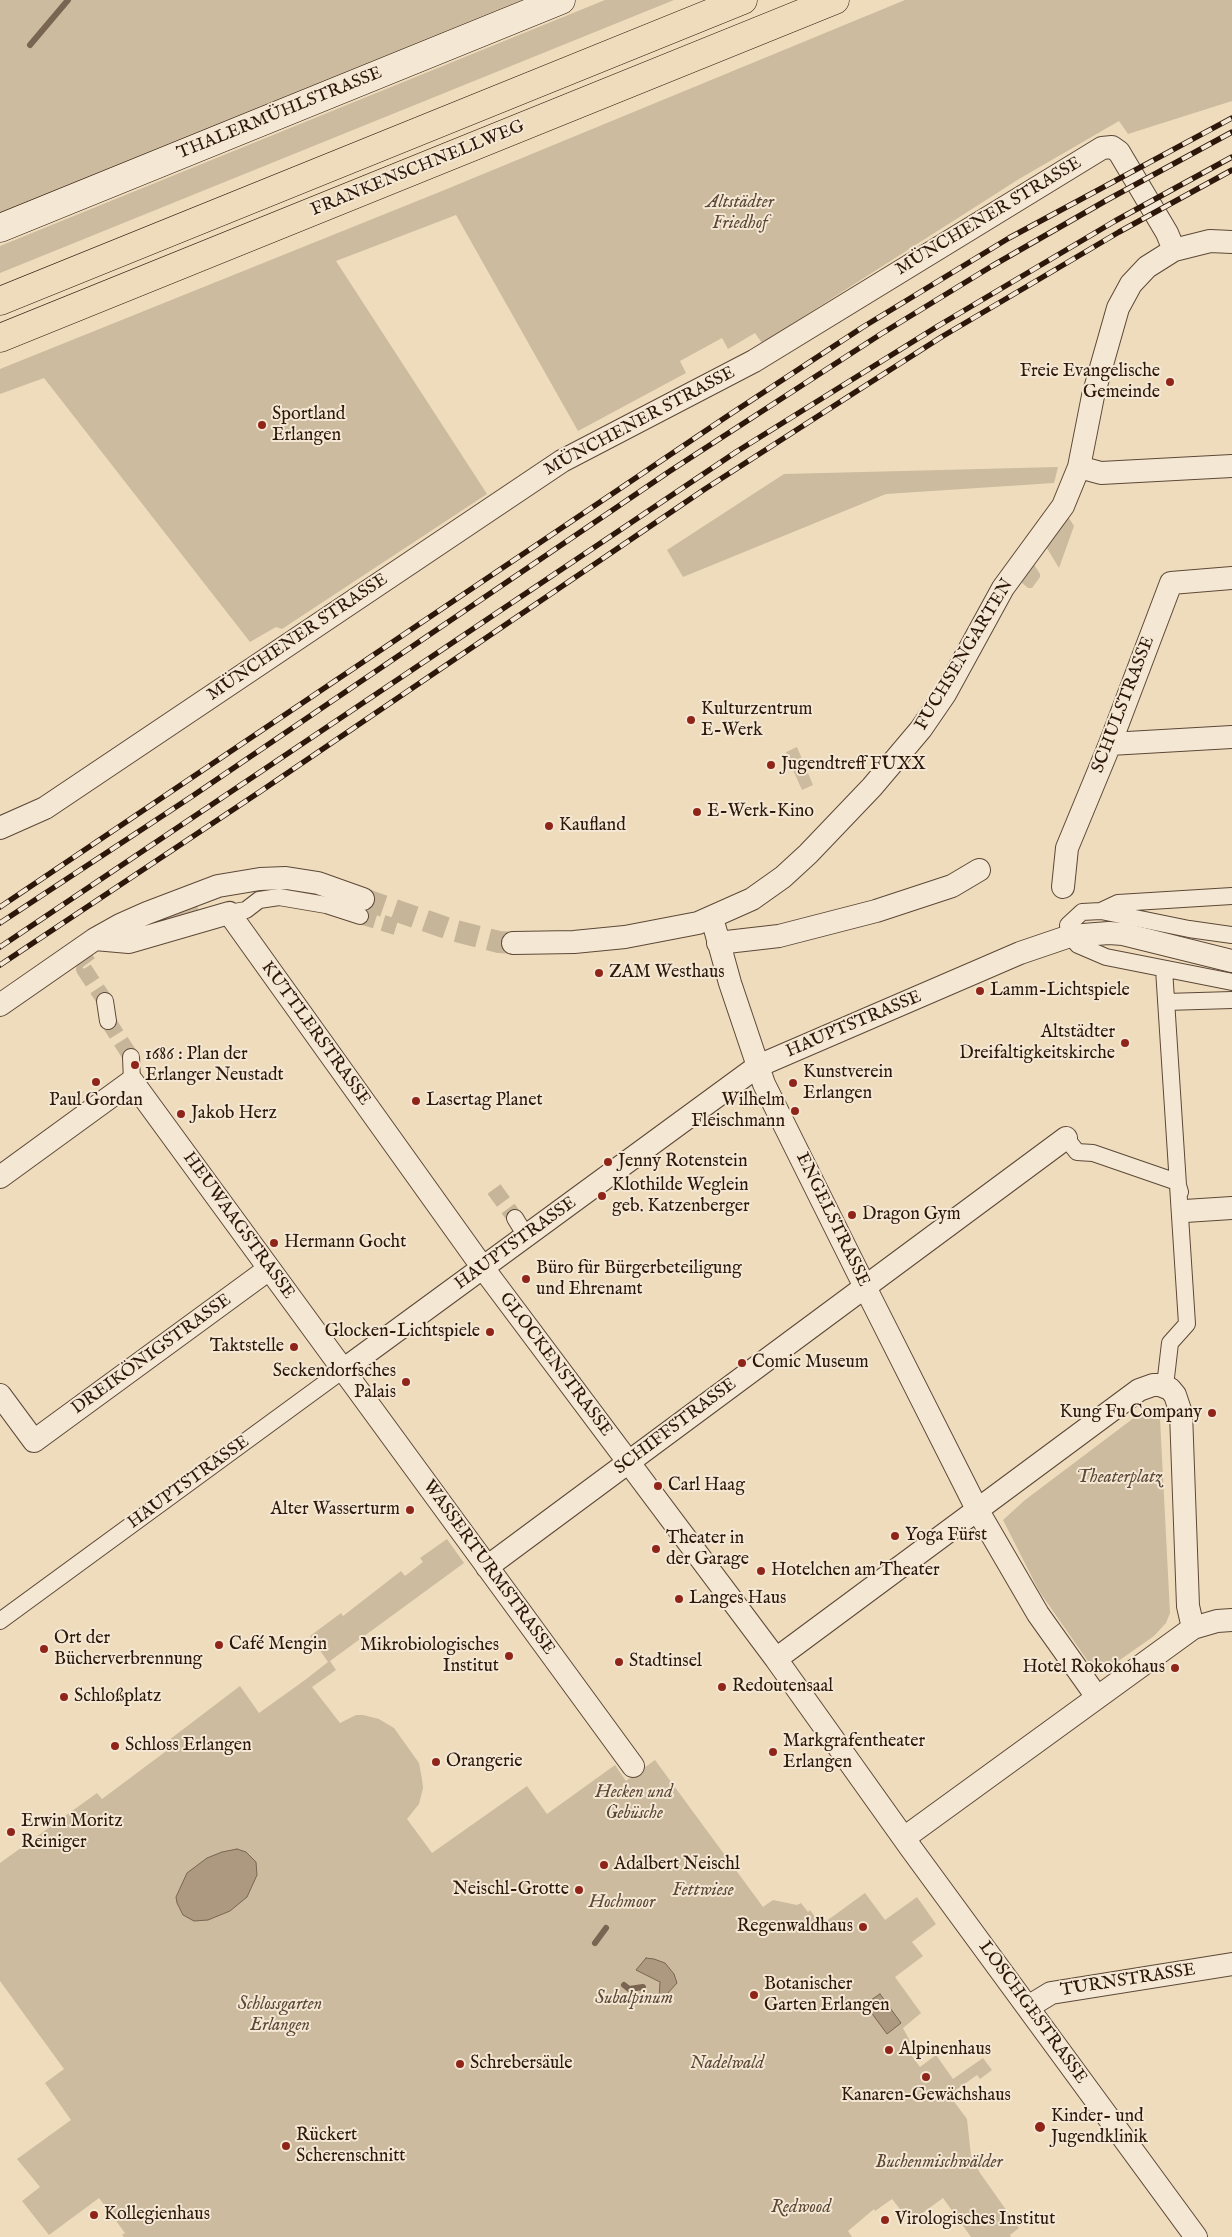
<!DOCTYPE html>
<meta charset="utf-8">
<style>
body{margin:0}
canvas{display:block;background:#eedcbd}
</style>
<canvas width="1232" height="2237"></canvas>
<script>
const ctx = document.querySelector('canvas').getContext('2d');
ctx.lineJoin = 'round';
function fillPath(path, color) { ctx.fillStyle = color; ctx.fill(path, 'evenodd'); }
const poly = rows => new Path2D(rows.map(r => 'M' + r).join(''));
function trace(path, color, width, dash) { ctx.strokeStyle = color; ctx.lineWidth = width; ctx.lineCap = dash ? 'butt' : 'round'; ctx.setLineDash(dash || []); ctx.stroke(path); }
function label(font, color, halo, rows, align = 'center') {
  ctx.font = font + ' "IM FELL English",serif'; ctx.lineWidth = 4; ctx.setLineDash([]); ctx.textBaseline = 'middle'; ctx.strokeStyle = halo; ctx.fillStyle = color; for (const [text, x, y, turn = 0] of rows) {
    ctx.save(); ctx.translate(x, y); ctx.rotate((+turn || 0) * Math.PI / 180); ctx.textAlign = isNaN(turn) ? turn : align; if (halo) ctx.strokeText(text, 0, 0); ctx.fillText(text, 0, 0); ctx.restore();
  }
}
fillPath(poly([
 [0,0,537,0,0,219],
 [605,0,674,0,0,273,0,246],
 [905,0,1232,0,1232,101,1128,134,1119,121,1019,179,762,343,755,333,728,349,722,338,680,361,686,373,578,431,456,215,336,261,487,494,282,629,276,627,250,642,44,378,0,394,0,369,442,191],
 [1058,467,1054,483,886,494,683,577,667,550,784,474],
 [1067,515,1074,526,1059,568,1045,545],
 [1033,563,1040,574,1040,577,1032,588,1028,588,1021,582],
 [797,747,813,785,802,790,793,770,796,768,794,762,791,764,786,752],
 [197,904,199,914,126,931],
 [1143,1411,1160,1419,1170,1613,1166,1623,1154,1636,1107,1669,1094,1670,1039,1591,1003,1520,1025,1500],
 [447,1539,464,1563,330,1661,336,1670,312,1687,340,1723,356,1715,363,1715,379,1719,394,1728,419,1763,422,1779,423,1788,419,1804,407,1819,432,1853,527,1786,547,1814,615,1765,626,1781,655,1760,763,1907,773,1900,797,1905,801,1903,808,1912,810,1910,821,1925,865,1893,885,1920,917,1897,936,1924,912,1942,923,1956,895,1977,921,2013,903,2028,910,2041,904,2046,920,2067,936,2055,953,2079,983,2058,992,2070,980,2079,977,2075,949,2095,967,2119,971,2156,980,2173,1019,2228,1010,2235,1011,2237,971,2237,943,2198,910,2222,892,2199,875,2211,874,2209,848,2231,852,2237,124,2237,122,2235,125,2233,99,2198,49,2235,22,2201,40,2187,17,2159,71,2120,45,2083,64,2069,0,1981,0,1863,97,1793,102,1799,169,1749,165,1743,240,1686,259,1713,305,1680,328,1662,310,1636,341,1613,343,1616,401,1571,405,1576,423,1562,420,1558]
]), '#cdbb9f');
const water = poly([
 [237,1849,246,1852,256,1862,257,1875,247,1897,230,1911,208,1920,194,1921,183,1915,177,1903,176,1897,187,1873,207,1858,222,1852,237,1849],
 [646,1958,654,1959,665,1963,674,1974,677,1983,667,1994,665,2000,661,2002,659,1998,660,1982,636,1970,646,1958],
 [880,1994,901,2023,887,2034,865,2004,880,1994]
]);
fillPath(water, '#ac9980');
trace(water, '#796551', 1);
trace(poly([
 [30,45,68,0],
 [595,1943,606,1928],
 [624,1985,629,1989,643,1987]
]), '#796551', 6);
trace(poly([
 [360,916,396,927],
 [79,950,89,964,84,969,105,1001],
 [108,1021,131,1057],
 [494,1189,515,1218]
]), '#c7b599', 16, [16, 8]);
trace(poly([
 [363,899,452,930,499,942,513,943]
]), '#c7b599', 22, [22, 11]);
const pedestrian = poly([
 [1101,911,1118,903,1232,896],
 [229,913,246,910,259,900,279,897,326,905,360,916],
 [1232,935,1189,929,1101,911,1082,912,1068,925,1070,936,1078,945,1106,957,1232,982],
 [1164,969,1187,1324,1170,1343,1165,1386],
 [105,1001,108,1021],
 [1166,1002,1232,1000],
 [131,1057,132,1081],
 [1066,1138,1077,1152,1093,1153,1177,1182,1180,1192],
 [515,1218,526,1236],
 [0,1621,343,1370]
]);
const minor = poly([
 [1079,467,1101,473,1232,466],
 [1110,744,1232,737],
 [0,828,45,808,562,461,754,361,1102,148,1112,147,1119,152,1167,233,1174,250],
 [1063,887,1067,848,1110,744,1171,583,1232,578],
 [712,918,730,983,764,1084,865,1287,978,1511,1038,1614,1097,1697],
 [95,939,129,942,229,913,483,1268,776,1659,910,1847,1196,2237],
 [513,943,574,942,625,937,698,923,752,899,783,877,808,854,872,787,921,729,945,694,1003,588,1063,506,1079,467,1093,396,1118,308,1131,284,1147,267,1174,250,1210,241,1232,242],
 [718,943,779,936,876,911,952,886,979,870],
 [0,1005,95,939,120,925,147,913,218,886,260,879,286,878,318,883,363,899],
 [0,1177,132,1081,633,1766],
 [1185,1211,1232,1208],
 [343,1370,758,1066,1020,953,1070,936,1109,933,1123,934,1232,961],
 [0,1395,34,1441,269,1269],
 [487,1567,1066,1138],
 [776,1659,1139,1390,1153,1385,1160,1385,1170,1389,1175,1395,1181,1413,1188,1606,1193,1628],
 [904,1838,1193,1628,1217,1621,1232,1620],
 [1028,2007,1051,1993,1232,1964]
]);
const secondary = poly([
 [0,228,561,0]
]);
const motorway = poly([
 [0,301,743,0],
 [0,338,835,0]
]);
trace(pedestrian, '#5d4837', 18);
trace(minor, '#5d4837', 24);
trace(secondary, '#2d170a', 29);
trace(motorway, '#2d170a', 29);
trace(pedestrian, '#f4e8d4', 16);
trace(minor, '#f4e8d4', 22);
trace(secondary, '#f4e8d4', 28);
trace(motorway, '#eedcbd', 28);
const rail = poly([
 [0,907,726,417,863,327,1009,238,1232,118],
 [0,923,191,797,670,471,881,334,992,266,1107,200,1232,132],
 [0,947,736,452,938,326,1115,221,1232,157],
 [0,965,261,791,705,489,857,391,943,336,1119,232,1232,170]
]);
trace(rail, '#2d170a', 5.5);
trace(rail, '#f4e8d4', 4, [11]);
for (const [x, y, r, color] of [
 [1170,382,5,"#8f2418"],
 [262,425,5,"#8f2418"],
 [691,720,5,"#8f2418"],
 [771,765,5,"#8f2418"],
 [697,812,5,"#8f2418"],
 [549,826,5,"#8f2418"],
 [599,973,5,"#8f2418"],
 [980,991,5,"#8f2418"],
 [1125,1043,5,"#8f2418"],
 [135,1065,5,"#8f2418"],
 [96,1082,5,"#8f2418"],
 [793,1083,5,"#8f2418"],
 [416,1101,5,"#8f2418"],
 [795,1111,5,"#8f2418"],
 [181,1114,5,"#8f2418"],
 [608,1162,5,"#8f2418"],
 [602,1196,5,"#8f2418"],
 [852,1215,5,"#8f2418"],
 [274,1243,5,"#8f2418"],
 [526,1279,5,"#8f2418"],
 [490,1332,5,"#8f2418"],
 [294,1347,5,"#8f2418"],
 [742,1363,5,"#8f2418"],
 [406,1382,5,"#8f2418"],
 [1212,1413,5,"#8f2418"],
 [658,1486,5,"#8f2418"],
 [410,1510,5,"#8f2418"],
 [895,1536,5,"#8f2418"],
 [656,1549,5,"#8f2418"],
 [761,1571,5,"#8f2418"],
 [679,1599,5,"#8f2418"],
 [219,1645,5,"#8f2418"],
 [44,1649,5,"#8f2418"],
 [509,1656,5,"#8f2418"],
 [619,1662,5,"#8f2418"],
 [1175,1668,5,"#8f2418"],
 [722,1687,5,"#8f2418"],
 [64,1697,5,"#8f2418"],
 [115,1746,5,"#8f2418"],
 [773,1752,5,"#8f2418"],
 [436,1762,5,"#8f2418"],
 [11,1832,5,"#8f2418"],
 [604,1865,5,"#8f2418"],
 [579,1890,5,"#8f2418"],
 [863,1927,5,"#8f2418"],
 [754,1995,5,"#8f2418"],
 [889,2050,5,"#8f2418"],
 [460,2064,5,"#8f2418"],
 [926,2077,5,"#8f2418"],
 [1040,2127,6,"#8f2418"],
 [286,2146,5,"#8f2418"],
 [94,2215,5,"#8f2418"],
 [885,2220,5,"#8f2418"]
]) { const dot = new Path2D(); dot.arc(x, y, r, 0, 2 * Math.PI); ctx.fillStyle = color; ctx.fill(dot); trace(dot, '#f4e8d4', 2); }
label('18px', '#2d170a', '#f4e8d4', [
 ["THALERMÜHLSTRASSE",280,114,-22],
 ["FRANKENSCHNELLWEG",418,169,-22],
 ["MÜNCHENER STRASSE",989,217,-31],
 ["MÜNCHENER STRASSE",640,422,-28],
 ["MÜNCHENER STRASSE",298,638,-34],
 ["FUCHSENGARTEN",965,655,-59],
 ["SCHULSTRASSE",1124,705,-69],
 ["HAUPTSTRASSE",854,1025,-23],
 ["KUTTLERSTRASSE",315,1034,54],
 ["ENGELSTRASSE",832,1220,64],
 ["HEUWAAGSTRASSE",238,1226,54],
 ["HAUPTSTRASSE",516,1244,-36],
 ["DREIKÖNIGSTRASSE",152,1355,-36],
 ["GLOCKENSTRASSE",555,1365,53],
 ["SCHIFFSTRASSE",676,1427,-37],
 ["HAUPTSTRASSE",189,1483,-36],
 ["WASSERTURMSTRASSE",488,1568,54],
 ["TURNSTRASSE",1128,1981,-9],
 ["LOSCHGESTRASSE",1032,2013,54]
]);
label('italic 18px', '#5d4837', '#f4e8d4', [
 ["Altstädter",740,203],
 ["Friedhof",740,224],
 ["Theaterplatz",1119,1478],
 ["Hecken und",634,1793],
 ["Gebüsche",634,1814],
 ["Fettwiese",703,1891],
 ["Hochmoor",622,1903],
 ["Subalpinum",634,1999],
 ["Schlossgarten",280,2005],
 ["Erlangen",280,2026],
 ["Nadelwald",727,2064],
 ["Buchenmischwälder",939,2163],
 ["Redwood",801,2208]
]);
label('18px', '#2d170a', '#f4e8d4', [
 ["Freie Evangelische",1160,372,"right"],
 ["Gemeinde",1160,393,"right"],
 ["Sportland",272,415],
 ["Erlangen",272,436],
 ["Kulturzentrum",701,710],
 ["E-Werk",701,731],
 ["Jugendtreff FUXX",781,765],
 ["E-Werk-Kino",707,812],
 ["Kaufland",559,826],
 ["ZAM Westhaus",609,973],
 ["Lamm-Lichtspiele",990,991],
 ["Altstädter",1115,1033,"right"],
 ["Dreifaltigkeitskirche",1115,1054,"right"],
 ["1686 : Plan der",145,1055],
 ["Erlanger Neustadt",145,1076],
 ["Kunstverein",803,1073],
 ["Erlangen",803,1094],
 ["Paul Gordan",96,1101,"center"],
 ["Lasertag Planet",426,1101],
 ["Wilhelm",785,1101,"right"],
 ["Fleischmann",785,1122,"right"],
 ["Jakob Herz",191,1114],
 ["Jenny Rotenstein",618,1162],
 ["Klothilde Weglein",612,1186],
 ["geb. Katzenberger",612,1207],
 ["Dragon Gym",862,1215],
 ["Hermann Gocht",284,1243],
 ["Büro für Bürgerbeteiligung",536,1269],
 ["und Ehrenamt",536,1290],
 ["Glocken-Lichtspiele",480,1332,"right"],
 ["Taktstelle",284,1347,"right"],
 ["Comic Museum",752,1363],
 ["Seckendorfsches",396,1372,"right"],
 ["Palais",396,1393,"right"],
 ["Kung Fu Company",1202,1413,"right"],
 ["Carl Haag",668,1486],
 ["Alter Wasserturm",400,1510,"right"],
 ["Yoga Fürst",905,1536],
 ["Theater in",666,1539],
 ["der Garage",666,1560],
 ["Hotelchen am Theater",771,1571],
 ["Langes Haus",689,1599],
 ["Ort der",54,1639],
 ["Bücherverbrennung",54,1660],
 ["Café Mengin",229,1645],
 ["Mikrobiologisches",499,1646,"right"],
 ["Institut",499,1667,"right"],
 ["Stadtinsel",629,1662],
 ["Hotel Rokokohaus",1165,1668,"right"],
 ["Redoutensaal",732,1687],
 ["Schloßplatz",74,1697],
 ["Markgrafentheater",783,1742],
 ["Erlangen",783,1763],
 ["Schloss Erlangen",125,1746],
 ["Orangerie",446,1762],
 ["Erwin Moritz",21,1822],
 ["Reiniger",21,1843],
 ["Adalbert Neischl",614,1865],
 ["Neischl-Grotte",569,1890,"right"],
 ["Regenwaldhaus",853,1927,"right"],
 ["Botanischer",764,1985],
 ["Garten Erlangen",764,2006],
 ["Alpinenhaus",899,2050],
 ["Schrebersäule",470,2064],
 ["Kanaren-Gewächshaus",926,2096,"center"],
 ["Kinder- und",1051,2117],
 ["Jugendklinik",1051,2138],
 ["Rückert",296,2136],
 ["Scherenschnitt",296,2157],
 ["Kollegienhaus",104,2215],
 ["Virologisches Institut",895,2220]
], 'left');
</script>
